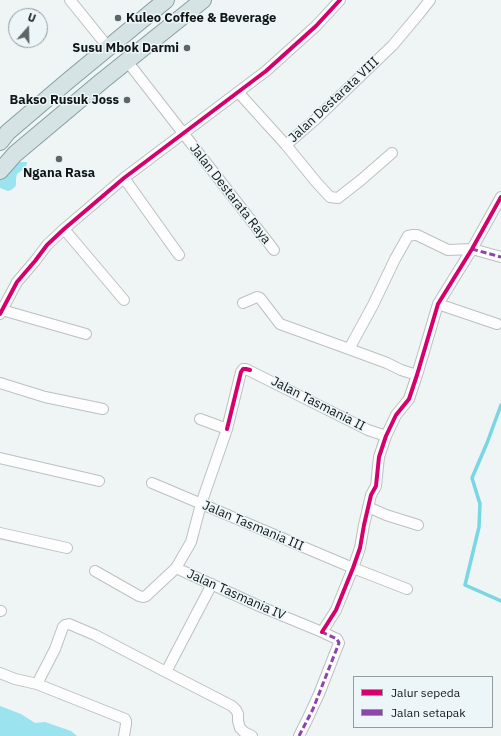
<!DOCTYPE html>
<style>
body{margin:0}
#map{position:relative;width:501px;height:736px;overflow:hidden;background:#eff4f5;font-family:"IBM Plex Sans",sans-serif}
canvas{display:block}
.legend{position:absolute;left:353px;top:676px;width:140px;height:52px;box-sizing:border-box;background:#ecf6f8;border:1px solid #959c9e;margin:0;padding:5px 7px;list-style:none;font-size:12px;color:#121616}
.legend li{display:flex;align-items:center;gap:8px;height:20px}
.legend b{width:20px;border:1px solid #959c9e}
.north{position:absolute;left:8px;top:8px;width:40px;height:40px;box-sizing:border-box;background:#ecf6f8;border:1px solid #959c9e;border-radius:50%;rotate:20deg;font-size:11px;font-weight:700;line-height:16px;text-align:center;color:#121616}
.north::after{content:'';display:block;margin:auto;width:14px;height:18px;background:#5f6464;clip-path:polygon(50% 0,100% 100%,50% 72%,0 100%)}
</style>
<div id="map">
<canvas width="501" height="736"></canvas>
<ul class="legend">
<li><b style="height:5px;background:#d6006c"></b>Jalur sepeda</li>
<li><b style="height:5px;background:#8e44ad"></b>Jalan setapak</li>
</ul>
<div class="north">U</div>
</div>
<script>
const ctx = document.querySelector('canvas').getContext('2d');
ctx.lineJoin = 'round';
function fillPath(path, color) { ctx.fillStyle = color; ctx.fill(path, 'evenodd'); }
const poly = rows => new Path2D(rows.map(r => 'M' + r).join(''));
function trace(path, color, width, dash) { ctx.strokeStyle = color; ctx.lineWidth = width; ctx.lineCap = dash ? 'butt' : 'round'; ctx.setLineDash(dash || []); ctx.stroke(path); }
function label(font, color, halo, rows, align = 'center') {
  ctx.font = font + ' "IBM Plex Sans",sans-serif'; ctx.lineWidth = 3; ctx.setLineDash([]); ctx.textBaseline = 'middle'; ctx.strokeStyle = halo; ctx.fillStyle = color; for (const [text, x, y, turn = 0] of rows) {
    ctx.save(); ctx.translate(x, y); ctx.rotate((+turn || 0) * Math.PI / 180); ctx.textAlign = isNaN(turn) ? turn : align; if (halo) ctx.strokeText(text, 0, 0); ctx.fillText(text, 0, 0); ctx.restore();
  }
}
fillPath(poly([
 [20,162,27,162,27,164,25,168,17,174,16,179,16,185,15,187,11,190,8,191,0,188,0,173,12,168],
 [0,706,21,714,35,723,45,722,71,731,77,736,0,736]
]), '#9ae3ef');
trace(poly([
 [501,405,487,443,472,478,480,504,479,527,465,585,501,601]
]), '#78d6e5', 3.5);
const street = poly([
 [70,0,108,47],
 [127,61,274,250],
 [238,92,286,145,317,183,330,197,338,198,361,180,392,153],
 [286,145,316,119,393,45,419,14,430,0],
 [124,178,179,255],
 [64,229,124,300],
 [243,303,257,297,260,298,280,324,349,349,373,305,395,259,408,236,413,235,417,235,448,250,472,249,501,257],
 [438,304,497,324],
 [2,310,86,334],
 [0,314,17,282,35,261,47,245,64,229,124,178,266,71,316,26,340,0],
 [349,349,387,363,401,370,417,375],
 [0,383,45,397,103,409],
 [227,429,241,372,243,369,246,369,368,430,386,436],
 [0,458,99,481],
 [152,483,353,568,407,589],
 [368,507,386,515,418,525],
 [0,533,67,548],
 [176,568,191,542,201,504,227,429,200,419],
 [95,571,139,596,143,597,146,596,176,568,259,606,322,632,337,639,339,643,319,694,307,720,299,736],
 [0,611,1,611],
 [322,632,336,610,353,568,360,548,364,525,371,495,376,486,379,457,386,436,396,415,409,399,417,375,438,304,472,249,501,197],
 [166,672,232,706,236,710,238,714,238,721,240,728,244,732,252,736],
 [0,673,15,679,37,684,125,719,126,721,126,724,124,736],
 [37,684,55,649,63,627,65,625,69,624,95,635,166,672,212,584]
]);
const primary = poly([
 [0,142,8,132,69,80,166,0],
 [0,171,15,154,102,81,203,0]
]);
trace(street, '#bcc0c1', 12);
trace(primary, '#879fa2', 18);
trace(street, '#fdfdfe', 10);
trace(primary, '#d6e3e5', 16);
trace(poly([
 [472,249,501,257],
 [299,736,313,709,339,643,337,639,322,632]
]), '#8e44ad', 3, [6, 3]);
trace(poly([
 [0,314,17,282,35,261,47,245,64,229,124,178,266,71,316,26,340,0],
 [227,429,241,372,243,369,246,369,250,370],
 [322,632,336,610,353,568,360,548,364,525,371,495,376,486,379,457,386,436,396,415,409,399,417,375,438,304,472,249,501,197]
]), '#d6006c', 4);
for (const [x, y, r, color] of [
 [118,18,4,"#5f6464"],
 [187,48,4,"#5f6464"],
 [127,100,4,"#5f6464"],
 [59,159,4,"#5f6464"]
]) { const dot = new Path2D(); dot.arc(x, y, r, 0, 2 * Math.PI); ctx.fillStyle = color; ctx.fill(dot); trace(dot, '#ecf6f8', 1.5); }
label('bold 13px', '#121616', '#ecf6f8', [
 ["Kuleo Coffee & Beverage",126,18,"left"],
 ["Susu Mbok Darmi",179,48],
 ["Bakso Rusuk Joss",119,100],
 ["Ngana Rasa",59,173,"center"]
], 'right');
label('13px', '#121616', '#ecf6f8', [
 ["Jalan Destarata VIII",334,100,-43],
 ["Jalan Destarata Raya",230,194,52],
 ["Jalan Tasmania II",318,404,27],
 ["Jalan Tasmania III",253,526,23],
 ["Jalan Tasmania IV",236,595,24]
]);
</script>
